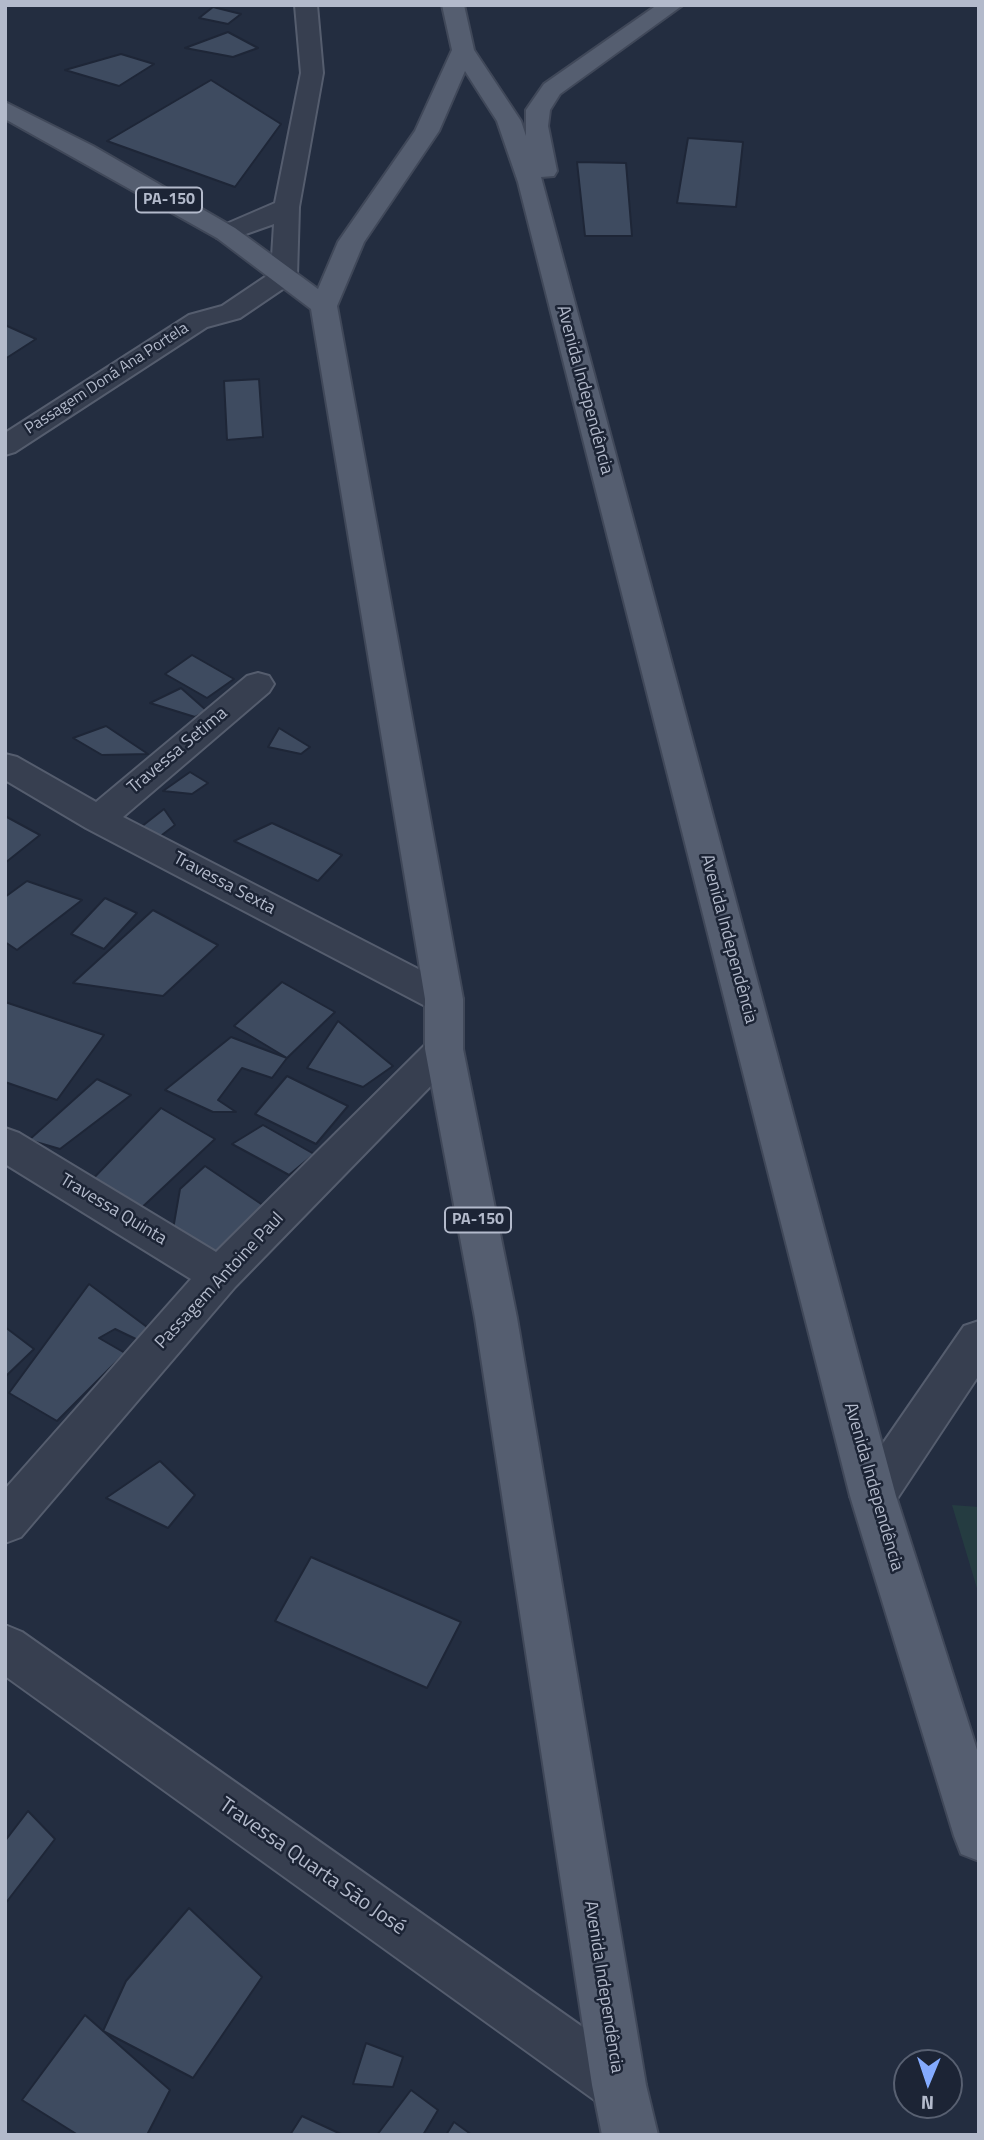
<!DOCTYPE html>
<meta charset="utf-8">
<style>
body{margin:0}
#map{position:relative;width:984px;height:2140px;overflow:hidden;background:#232d40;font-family:"Titillium Web",sans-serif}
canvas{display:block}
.frame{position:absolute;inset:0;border:7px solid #b3bacb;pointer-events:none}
.north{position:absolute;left:893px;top:2049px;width:70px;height:70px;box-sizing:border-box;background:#1c2435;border:2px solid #586071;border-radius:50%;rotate:182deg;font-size:19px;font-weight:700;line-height:28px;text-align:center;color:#b3bacb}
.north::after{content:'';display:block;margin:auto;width:24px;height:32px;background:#84abff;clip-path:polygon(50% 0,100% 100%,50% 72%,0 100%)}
</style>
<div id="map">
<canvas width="984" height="2140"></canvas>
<div class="frame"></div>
<div class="north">N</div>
</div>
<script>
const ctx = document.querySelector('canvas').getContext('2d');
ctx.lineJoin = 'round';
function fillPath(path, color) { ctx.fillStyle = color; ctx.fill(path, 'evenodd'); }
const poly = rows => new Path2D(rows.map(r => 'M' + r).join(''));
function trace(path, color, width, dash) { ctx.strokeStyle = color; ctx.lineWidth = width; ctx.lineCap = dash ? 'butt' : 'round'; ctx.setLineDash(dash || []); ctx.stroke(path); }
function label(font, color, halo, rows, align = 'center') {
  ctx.font = font + ' "Titillium Web",sans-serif'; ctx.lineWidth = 5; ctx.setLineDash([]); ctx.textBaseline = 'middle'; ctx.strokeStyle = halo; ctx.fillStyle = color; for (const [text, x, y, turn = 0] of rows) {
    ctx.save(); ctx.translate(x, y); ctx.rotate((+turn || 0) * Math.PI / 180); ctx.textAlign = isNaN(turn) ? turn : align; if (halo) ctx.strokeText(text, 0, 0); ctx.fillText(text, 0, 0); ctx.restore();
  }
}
fillPath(poly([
 [952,1505,979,1507,979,1595]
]), '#253c41');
const building = poly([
 [213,7,241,14,228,24,199,18,213,7],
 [228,32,258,48,233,57,185,48,228,32],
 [121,54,154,64,119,86,65,70,121,54],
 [211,80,281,124,235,187,107,141,211,80],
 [688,138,743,142,736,207,677,203,688,138],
 [577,162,626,163,632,236,585,236,577,162],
 [5,325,36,339,5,359,5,325],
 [259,379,263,437,227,440,224,381,259,379],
 [192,655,234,679,207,698,165,674,192,655],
 [181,688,207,711,195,717,150,703,181,688],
 [106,726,148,754,102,755,73,738,106,726],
 [279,728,310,747,301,754,268,747,279,728],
 [190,772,208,783,192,794,163,791,190,772],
 [164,809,175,825,158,838,141,827,164,809],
 [5,816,40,835,5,863,5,816],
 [272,823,342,855,318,881,234,841,272,823],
 [27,881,82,900,17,950,5,942,5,897,27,881],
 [105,898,137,913,104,949,71,934,105,898],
 [153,910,218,945,163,996,73,983,153,910],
 [282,982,335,1012,287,1058,234,1026,282,982],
 [5,1002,104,1035,57,1100,5,1082,5,1002],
 [338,1021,393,1066,363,1087,307,1068,338,1021],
 [231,1037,287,1058,272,1078,242,1068,218,1100,236,1112,213,1112,165,1090,231,1037],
 [287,1076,348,1106,316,1144,255,1114,287,1076],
 [97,1079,131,1095,60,1149,29,1140,97,1079],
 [161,1108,215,1139,137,1212,86,1186,161,1108],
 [263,1125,314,1154,289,1175,232,1144,263,1125],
 [205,1166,270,1210,210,1263,172,1235,180,1189,205,1166],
 [89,1284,147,1327,140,1341,115,1329,99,1338,125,1353,57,1421,9,1393,89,1284],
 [5,1327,34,1349,5,1377,5,1327],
 [160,1461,195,1495,168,1528,106,1498,160,1461],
 [311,1557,461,1622,427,1688,275,1621,311,1557],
 [28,1811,55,1839,5,1904,5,1841,28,1811],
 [189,1908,262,1977,193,2078,103,2031,126,1981,189,1908],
 [85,2015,170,2090,147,2135,78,2135,22,2100,85,2015],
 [366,2043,403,2057,393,2087,353,2084,366,2043],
 [411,2090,438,2110,423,2135,377,2135,411,2090],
 [302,2116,343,2135,290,2135,302,2116],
 [454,2122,472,2135,446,2135,454,2122]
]);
fillPath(building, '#3e4b60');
trace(building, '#1e2637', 2);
const minor = poly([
 [295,5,317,5,323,73,299,207,297,276,293,282,240,318,207,327,15,452,5,455,5,433,189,315,222,306,271,273,274,224,226,241,217,238,213,233,217,228,275,203,301,73,295,5],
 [258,673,269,676,274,684,269,692,123,817,457,989,463,999,457,1009,444,1013,431,1009,86,828,5,780,5,754,17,757,96,802,247,676,258,673],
 [444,1034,457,1039,463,1049,457,1059,235,1287,21,1537,5,1543,5,1489,191,1279,5,1164,5,1128,19,1133,216,1252,431,1039,444,1034],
 [979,1321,979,1375,889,1511,873,1517,857,1511,850,1496,857,1481,964,1326,979,1321],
 [5,1625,22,1632,638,2066,646,2085,638,2104,619,2112,600,2104,5,1676,5,1625]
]);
const major = poly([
 [442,5,464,5,474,50,521,121,526,136,526,110,544,84,657,5,683,5,560,94,550,110,548,126,557,171,554,176,541,177,896,1496,979,1756,979,1861,961,1854,954,1836,850,1496,518,182,497,121,465,71,439,131,364,242,337,306,463,999,463,1049,517,1318,646,2085,658,2135,602,2135,592,2085,475,1318,425,1049,425,999,311,309,217,238,5,119,5,102,93,146,235,228,318,289,338,242,415,131,452,50,442,5]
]);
trace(minor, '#555d6e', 4);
trace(major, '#404859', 4);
fillPath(minor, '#373f50');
fillPath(major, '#555e70');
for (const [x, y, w] of [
 [169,200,66],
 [478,1220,66]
]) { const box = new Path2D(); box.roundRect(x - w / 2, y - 12.5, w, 25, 5); ctx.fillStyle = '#1c2435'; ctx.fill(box); trace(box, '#b3bacb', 2); }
label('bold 16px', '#b3bacb', null, [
 ["PA-150",169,200],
 ["PA-150",478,1220]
]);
label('16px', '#b3bacb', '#1c2435', [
 ["Passagem Doná Ana Portela",107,379,-33]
]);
label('18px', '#b3bacb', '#1c2435', [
 ["Avenida Independência",584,390,75],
 ["Travessa Setima",178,751,-40],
 ["Travessa Sexta",224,884,28],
 ["Avenida Independência",728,939,75],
 ["Travessa Quinta",113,1210,31],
 ["Passagem Antoine Paul",220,1281,-47],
 ["Avenida Independência",873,1487,74],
 ["Avenida Independência",603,1987,81]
]);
label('21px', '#b3bacb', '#1c2435', [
 ["Travessa Quarta São José",312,1867,35]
]);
</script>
